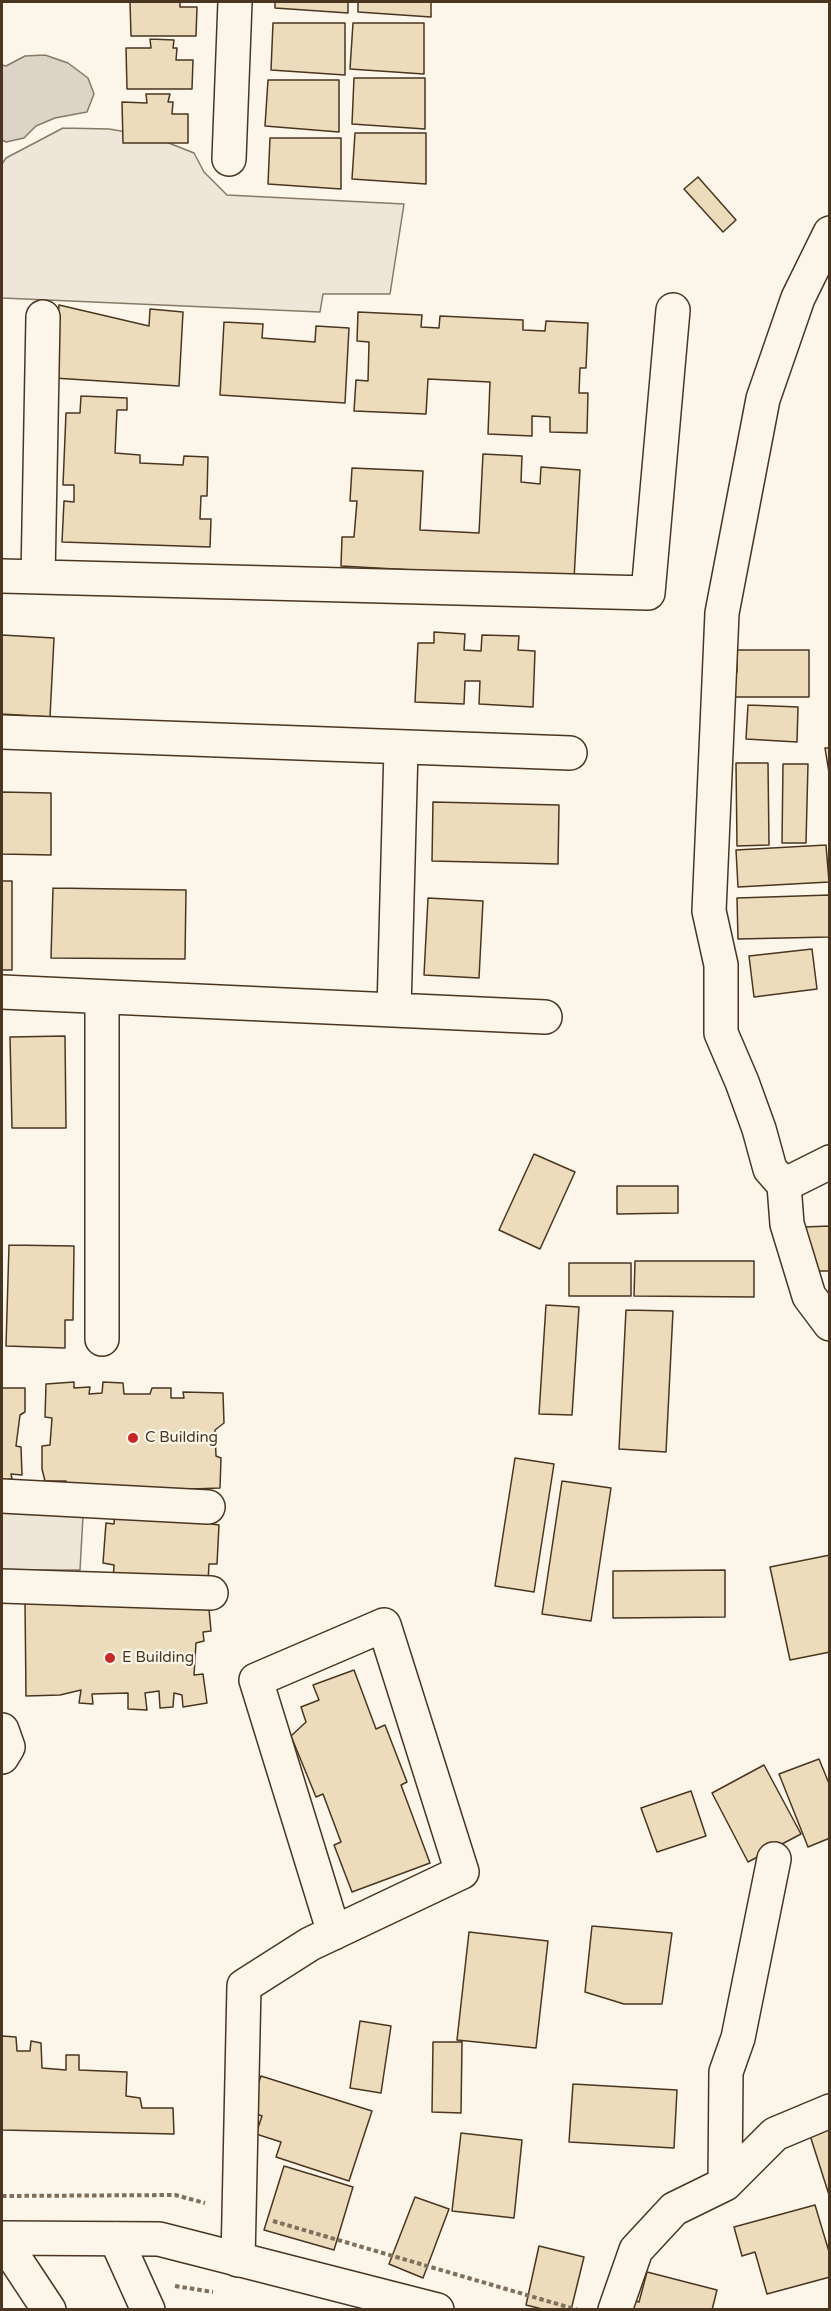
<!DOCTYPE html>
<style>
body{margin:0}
#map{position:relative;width:831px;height:2311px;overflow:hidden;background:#fbf6e9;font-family:"Varela Round",sans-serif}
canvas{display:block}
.frame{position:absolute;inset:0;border:3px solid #4a3520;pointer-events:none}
</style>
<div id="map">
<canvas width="831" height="2311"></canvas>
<div class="frame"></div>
</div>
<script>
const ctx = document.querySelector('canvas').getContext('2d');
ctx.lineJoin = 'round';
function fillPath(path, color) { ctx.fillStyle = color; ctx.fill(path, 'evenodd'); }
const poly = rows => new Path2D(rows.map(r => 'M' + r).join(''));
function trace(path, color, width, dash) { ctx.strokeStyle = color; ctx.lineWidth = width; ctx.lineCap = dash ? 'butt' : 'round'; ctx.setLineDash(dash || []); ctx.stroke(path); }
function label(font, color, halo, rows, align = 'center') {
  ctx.font = font + ' "Varela Round",sans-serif'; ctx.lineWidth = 4.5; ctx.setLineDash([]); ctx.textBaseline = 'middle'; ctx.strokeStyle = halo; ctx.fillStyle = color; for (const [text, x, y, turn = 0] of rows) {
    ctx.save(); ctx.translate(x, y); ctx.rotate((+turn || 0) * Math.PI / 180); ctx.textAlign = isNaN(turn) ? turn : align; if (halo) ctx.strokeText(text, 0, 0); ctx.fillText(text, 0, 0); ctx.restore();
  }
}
const green = poly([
 [63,128,109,129,151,136,194,153,204,172,227,195,404,204,390,294,323,294,320,312,2,298,2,164,6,158,63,128],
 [2,1513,83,1516,80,1570,2,1570,2,1513]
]);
fillPath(green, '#ede6d9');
trace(green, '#887966', 1.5);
const water = poly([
 [45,55,68,63,88,78,94,94,87,112,55,118,36,126,24,138,6,142,2,140,2,65,6,66,25,56,45,55]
]);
fillPath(water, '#dcd4c6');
trace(water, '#887966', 1.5);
const building = poly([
 [130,2,180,2,180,7,197,7,196,36,131,36,130,2],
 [275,2,348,2,348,13,275,8,275,2],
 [358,2,431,2,431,17,358,12,358,2],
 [273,23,345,23,345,75,271,70,273,23],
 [353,23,424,23,424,74,350,69,353,23],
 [150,39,174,40,173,48,177,48,176,60,193,60,192,89,127,89,126,48,151,48,150,39],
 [354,78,425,78,425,129,352,124,354,78],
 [268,80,339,80,339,132,265,126,268,80],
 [146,94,170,94,168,102,173,102,172,114,188,114,188,143,123,143,122,102,147,103,146,94],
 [355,133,426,133,426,184,352,179,355,133],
 [270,138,341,138,341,189,268,184,270,138],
 [698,177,736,220,723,232,684,189,698,177],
 [59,305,149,326,150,309,183,312,179,386,54,378,59,305],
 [358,312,422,315,421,327,439,328,440,316,523,320,523,330,545,331,546,321,588,323,586,368,580,368,579,393,588,393,587,433,550,432,550,417,532,416,532,436,488,434,490,382,428,379,426,414,354,411,356,380,368,381,369,342,357,341,358,312],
 [224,322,263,324,262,338,315,342,316,326,349,328,345,403,220,395,224,322],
 [81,396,127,398,127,410,117,410,115,453,140,455,140,463,183,465,184,456,208,457,207,496,201,496,200,519,211,519,210,547,62,542,64,501,74,502,74,485,63,485,66,413,80,413,81,396],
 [483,454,522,456,521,482,540,484,541,467,580,470,574,579,341,566,342,537,354,537,357,501,350,501,352,468,423,471,420,530,479,533,483,454],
 [434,632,465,634,464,650,481,651,482,635,519,636,518,650,535,651,533,707,479,704,480,681,465,681,464,704,415,702,418,643,434,643,434,632],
 [2,635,54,638,50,717,2,714,2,635],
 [737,650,809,650,809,697,732,697,732,672,737,672,737,650],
 [748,705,798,707,797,742,746,739,748,705],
 [825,748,830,748,830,779,825,748],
 [736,763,768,763,769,845,737,846,736,763],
 [783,764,808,764,806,843,782,843,783,764],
 [2,792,51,793,51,855,2,854,2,792],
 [433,802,559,805,558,864,432,861,433,802],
 [826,845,829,882,738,887,736,850,826,845],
 [2,881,12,881,12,970,2,970,2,881],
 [53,888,186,890,185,959,51,958,53,888],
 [830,895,830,937,738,939,737,898,830,895],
 [428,898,483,901,479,978,424,975,428,898],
 [812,949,817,989,754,997,749,956,812,949],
 [65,1036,66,1128,12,1128,10,1037,65,1036],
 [534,1154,575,1172,540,1249,499,1230,534,1154],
 [617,1186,678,1186,678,1213,617,1214,617,1186],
 [830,1226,830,1271,805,1271,804,1227,830,1226],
 [9,1245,74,1246,73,1320,65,1320,65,1348,6,1346,9,1245],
 [635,1261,754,1261,754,1297,634,1296,635,1261],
 [569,1263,631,1263,631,1296,569,1296,569,1263],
 [546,1305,579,1307,572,1415,539,1414,546,1305],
 [626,1310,673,1311,666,1452,619,1449,626,1310],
 [74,1382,74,1388,90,1387,89,1394,102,1393,103,1382,123,1383,124,1394,150,1394,152,1388,171,1388,171,1398,184,1398,183,1392,223,1393,224,1423,215,1430,216,1456,221,1458,220,1488,164,1490,66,1486,66,1481,45,1481,42,1469,42,1446,50,1445,52,1418,45,1417,46,1384,74,1382],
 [2,1388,25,1388,25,1412,20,1415,16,1446,21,1447,22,1475,11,1474,12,1479,2,1480,2,1388],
 [515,1458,554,1464,534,1592,495,1586,515,1458],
 [562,1481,611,1488,591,1621,542,1614,562,1481],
 [115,1507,211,1514,211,1524,219,1525,217,1564,209,1564,208,1582,113,1580,114,1565,103,1563,106,1523,114,1524,115,1507],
 [830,1555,830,1652,790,1660,770,1567,830,1555],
 [725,1570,725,1617,613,1618,613,1571,725,1570],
 [85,1596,101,1597,106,1606,209,1609,211,1631,203,1632,204,1641,196,1643,194,1675,203,1674,207,1703,183,1707,182,1695,174,1693,173,1707,160,1708,159,1691,145,1693,147,1710,128,1709,128,1693,92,1694,93,1704,79,1703,81,1690,60,1695,26,1696,25,1602,83,1606,85,1596],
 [354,1670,376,1729,385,1725,407,1782,401,1785,430,1863,352,1892,334,1845,341,1842,323,1794,316,1797,291,1736,306,1722,301,1707,319,1700,313,1685,354,1670],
 [819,1759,830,1786,830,1838,808,1847,779,1774,819,1759],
 [764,1765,801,1834,748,1862,712,1793,764,1765],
 [691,1791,706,1836,657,1852,641,1808,691,1791],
 [592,1926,672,1933,662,2004,624,2004,585,1992,592,1926],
 [469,1932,548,1941,536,2048,457,2040,469,1932],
 [360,2021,391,2026,381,2093,350,2088,360,2021],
 [2,2036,16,2037,17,2051,30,2051,31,2041,41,2043,42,2068,66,2070,66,2055,79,2055,79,2070,127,2072,126,2096,140,2098,142,2108,173,2108,174,2134,2,2130,2,2036],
 [433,2042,462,2042,461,2113,432,2112,433,2042],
 [261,2076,372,2111,349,2181,276,2157,281,2142,256,2134,262,2116,249,2111,261,2076],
 [573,2084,677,2090,674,2148,569,2142,573,2084],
 [830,2119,830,2198,807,2126,830,2119],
 [461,2133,522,2140,514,2218,452,2211,461,2133],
 [284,2166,353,2187,334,2250,264,2230,284,2166],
 [415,2197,449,2209,423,2278,389,2264,415,2197],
 [815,2205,830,2255,830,2277,767,2294,755,2252,742,2256,734,2227,815,2205],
 [539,2246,584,2257,571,2310,546,2310,526,2305,539,2246],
 [647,2272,717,2290,712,2310,625,2310,628,2299,639,2302,647,2272]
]);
fillPath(building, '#ecdcbc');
trace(building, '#4a3520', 1.5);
const minor = poly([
 [229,159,235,2],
 [2,576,648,593,673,310],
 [38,577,43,317],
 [2,732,570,753],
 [2,992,545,1017],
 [102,997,102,1339],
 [394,1010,401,748],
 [784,1185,830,1162],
 [2,1496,208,1507],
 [2,1586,211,1593],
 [2,1730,8,1747,2,1757],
 [725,2184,726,2072,738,2038,774,1859],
 [2,2239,49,2310],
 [116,2239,148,2310],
 [238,2260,244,1986,310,1944,462,1872,384,1625,256,1680,334,1933],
 [615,2310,636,2250,674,2209,725,2184,775,2134,830,2111]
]);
const tertiary = poly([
 [830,233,798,298,763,399,722,613,709,911,721,965,721,1033,742,1082,759,1129,770,1169,784,1185,787,1224,809,1296,830,1324]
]);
const secondary = poly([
 [2,2238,159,2239,437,2310]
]);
trace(minor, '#4a3520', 36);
trace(tertiary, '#4a3520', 36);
trace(secondary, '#4a3520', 36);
trace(poly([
 [2,2196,175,2195,205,2203],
 [273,2221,578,2310],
 [175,2286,213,2292]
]), '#7f6f5c', 4, [4.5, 3]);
trace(minor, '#fbf6e9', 33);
trace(tertiary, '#fbf6e9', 33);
trace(secondary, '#fbf6e9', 33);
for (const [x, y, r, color] of [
 [133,1438,6,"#c62828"],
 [110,1658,6,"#c62828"]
]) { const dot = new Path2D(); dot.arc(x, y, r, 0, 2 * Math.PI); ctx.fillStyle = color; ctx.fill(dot); trace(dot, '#fbf6e9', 2); }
label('15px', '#4a3520', '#fbf6e9', [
 ["C Building",145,1438],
 ["E Building",122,1658]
], 'left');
</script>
